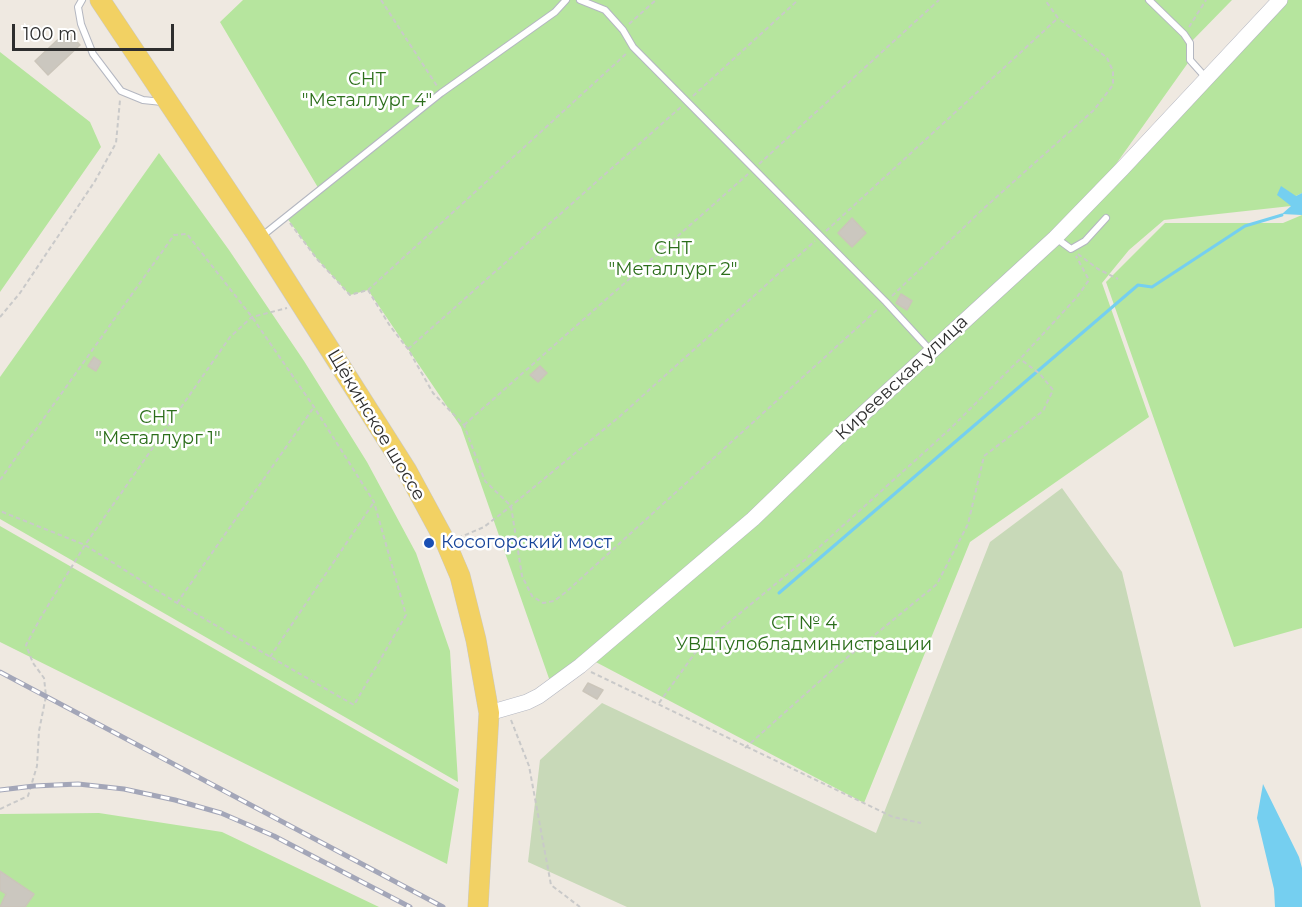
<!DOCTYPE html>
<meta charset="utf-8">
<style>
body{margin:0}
#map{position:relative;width:1302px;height:907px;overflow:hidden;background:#efe9e1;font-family:Montserrat,sans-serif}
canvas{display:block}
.scale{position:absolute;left:12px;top:24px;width:162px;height:27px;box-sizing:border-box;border:3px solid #2e2e2e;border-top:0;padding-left:8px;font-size:18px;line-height:21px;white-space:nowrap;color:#2e2e2e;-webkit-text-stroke:4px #fff;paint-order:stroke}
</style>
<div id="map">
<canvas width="1302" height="907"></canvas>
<div class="scale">100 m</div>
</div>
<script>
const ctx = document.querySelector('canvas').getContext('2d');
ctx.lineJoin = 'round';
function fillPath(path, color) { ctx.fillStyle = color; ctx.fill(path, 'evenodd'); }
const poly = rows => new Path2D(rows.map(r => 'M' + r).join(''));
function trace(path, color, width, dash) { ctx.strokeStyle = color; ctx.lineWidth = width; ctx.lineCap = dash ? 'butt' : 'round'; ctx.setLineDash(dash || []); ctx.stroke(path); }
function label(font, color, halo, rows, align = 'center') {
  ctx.font = font + ' Montserrat,sans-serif'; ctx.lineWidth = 5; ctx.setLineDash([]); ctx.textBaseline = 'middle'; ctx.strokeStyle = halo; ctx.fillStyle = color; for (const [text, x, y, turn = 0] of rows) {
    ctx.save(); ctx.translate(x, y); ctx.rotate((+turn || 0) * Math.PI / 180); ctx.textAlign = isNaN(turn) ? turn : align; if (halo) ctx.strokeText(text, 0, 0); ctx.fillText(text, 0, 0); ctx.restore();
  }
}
fillPath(poly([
 [243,0,1232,0,1190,43,1190,60,1089,202,1280,0,1302,0,1302,193,1296,196,1291,206,1164,220,1129,250,1102,283,1149,417,970,542,864,803,590,659,552,687,461,427,368,290,350,295,317,259,287,218,320,191,220,22],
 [0,52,90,122,101,147,0,292],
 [159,153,229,250,304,361,367,462,416,553,450,651,458,782,0,519,0,377],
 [1302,215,1302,628,1234,647,1106,282,1165,223,1283,223],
 [0,526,459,789,447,864,0,642],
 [99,813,222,832,379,907,0,907,0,814]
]), '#b6e59e');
fillPath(poly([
 [1062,488,1122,572,1201,907,627,907,528,862,540,760,602,703,876,833,990,542]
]), '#c8d9b8');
fillPath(poly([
 [1281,186,1296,196,1302,193,1302,215,1282,214,1291,206,1277,195],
 [1263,784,1299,857,1302,868,1302,907,1275,907,1274,889,1257,818]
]), '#75cff0');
trace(poly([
 [779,593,1138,285,1152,287,1245,226,1282,215]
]), '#75cff0', 3);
const building = poly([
 [67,31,80,45,48,75,35,61,67,31],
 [852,218,866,233,852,247,838,233,852,218],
 [901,294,912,301,907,310,896,303,901,294],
 [94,357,101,362,96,371,88,366,94,357],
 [540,366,547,373,538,382,530,375,540,366],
 [588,683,603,690,597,699,583,691,588,683],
 [0,871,34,894,25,907,0,907,6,894,0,890,0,871]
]);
fillPath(building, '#cbc7bf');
trace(building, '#cbc5ba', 1.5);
const service = poly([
 [82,0,78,7,81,24,93,54,121,91,143,100,162,102],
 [580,0,605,10,623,30,633,47,886,302,930,350],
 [1149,0,1184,34,1190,43,1190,60,1207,79],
 [262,236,441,93,555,12,566,0],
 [1056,238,1071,249,1085,241,1106,218]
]);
const tertiary = poly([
 [489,713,527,702,539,696,580,666,753,519,839,436,1055,238,1122,169,1280,0]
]);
const primary = poly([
 [100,0,259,238,407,471,446,543,460,576,476,640,489,713,478,907]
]);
trace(service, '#b4b7c1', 8);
trace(tertiary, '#b4b7c1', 16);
trace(primary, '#c9c9c9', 21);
trace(poly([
 [381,0,437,86],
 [629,24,656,0],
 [1189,27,1206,0],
 [693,96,798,0],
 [759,164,939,0],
 [290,223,317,259,350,295,368,290,390,326,408,349,433,393,464,425,485,481,511,506,522,576,532,596,543,603,554,601,566,592,879,308],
 [826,231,1058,18],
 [1078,254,1098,269,1118,279],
 [368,290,627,53],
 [892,296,983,209,1094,110,1113,85,1113,71,1107,58,1058,18,1045,0],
 [0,317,20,293,95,181,116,143,120,100],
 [408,349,682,106],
 [464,425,748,174],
 [0,480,174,235,187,234,252,317,314,407,374,502,406,615,354,705,177,603,85,545,0,511],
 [458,538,484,527,511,506,619,417,815,241],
 [177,603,314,407],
 [270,657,374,502],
 [591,672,893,817,921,823],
 [659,703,700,646,806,559,950,429,1020,359,1077,297,1089,280,1076,256],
 [511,720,529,766,551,885,580,907],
 [745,748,838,665,937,584,968,524,984,456,1043,411,1053,390,1040,374,1020,359],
 [0,809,28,796,37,766,39,731,46,696,44,678,33,663,26,645,41,617,85,545,230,337,252,317,287,308]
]), '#c9c9c9', 2, [4.5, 3]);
trace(service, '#fff', 6);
trace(tertiary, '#fff', 15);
trace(primary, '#f2d163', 20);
const rail = poly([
 [0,672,443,907],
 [0,790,34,786,78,784,124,789,175,800,221,813,274,836,410,907]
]);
trace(rail, '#a3a6b8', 5);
trace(rail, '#fff', 3, [9]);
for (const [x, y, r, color] of [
 [429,543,6,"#1a4fb4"]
]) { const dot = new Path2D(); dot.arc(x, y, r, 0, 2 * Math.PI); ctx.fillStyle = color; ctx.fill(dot); trace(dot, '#fff', 2); }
label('18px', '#2c6e1b', '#fff', [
 ["СНТ",367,80],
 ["\"Металлург 4\"",367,101],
 ["СНТ",673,249],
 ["\"Металлург 2\"",673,270],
 ["СНТ",158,418],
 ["\"Металлург 1\"",158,439],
 ["СТ № 4",804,624],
 ["УВДТулобладминистрации",804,645]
]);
label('18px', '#2e2e2e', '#fff', [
 ["Киреевская улица",902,378,-43],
 ["Щёкинское шоссе",376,425,59]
]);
label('18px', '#164399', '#fff', [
 ["Косогорский мост",441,543]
], 'left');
</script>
